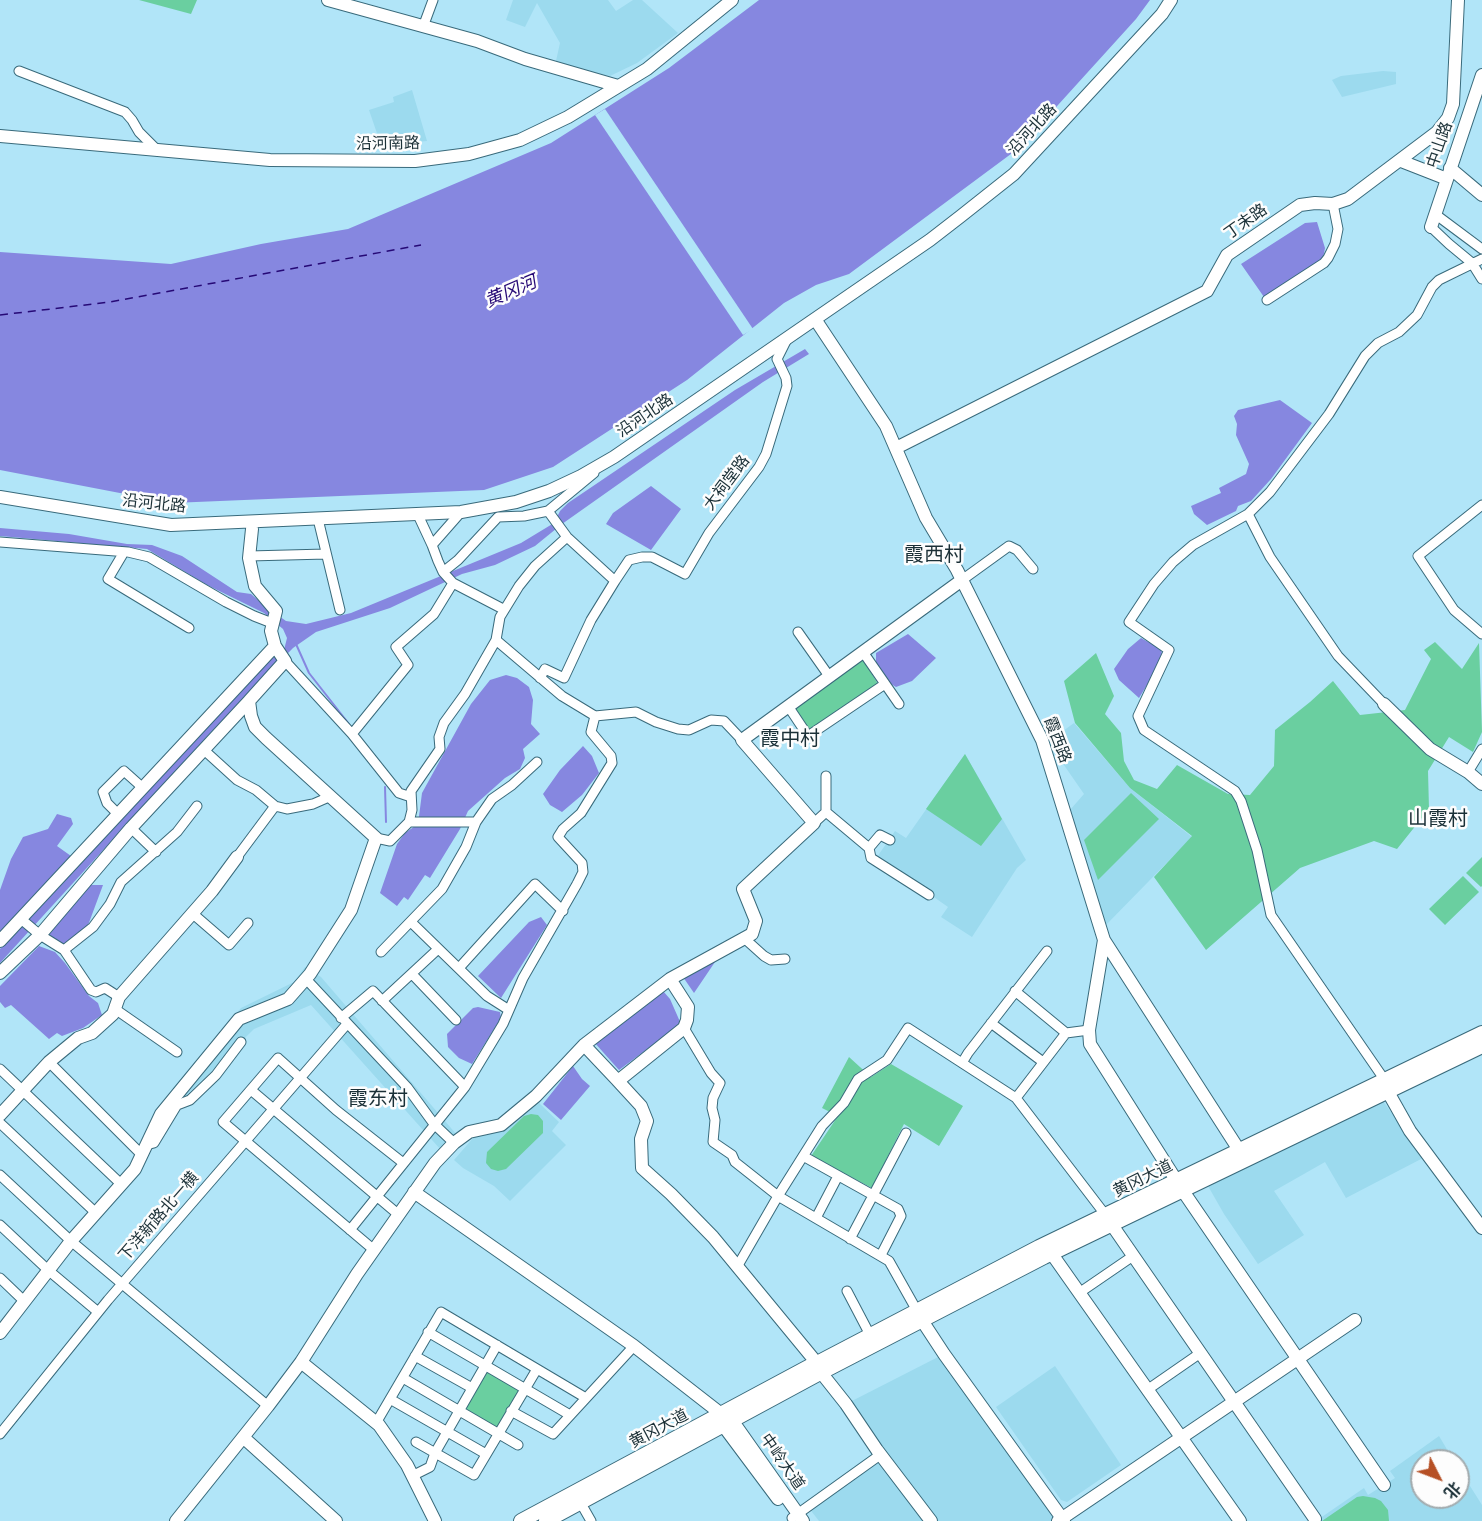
<!DOCTYPE html>
<meta charset="utf-8">
<style>
body{margin:0}
#map{position:relative;width:1482px;height:1521px;overflow:hidden;background:#b1e5f8;font-family:"Fira Sans","Noto Sans SC",sans-serif}
canvas{display:block}
.north{position:absolute;left:1410px;top:1449px;width:60px;height:60px;box-sizing:border-box;background:#fdfdfd;border:2px solid #a3abae;border-radius:50%;rotate:132deg;font-size:16px;font-weight:700;line-height:24px;text-align:center;color:#1b3037}
.north::after{content:'';display:block;margin:auto;width:21px;height:27px;background:#b65025;clip-path:polygon(50% 0,100% 100%,50% 72%,0 100%)}
</style>
<div id="map">
<canvas width="1482" height="1521"></canvas>
<div class="north">北</div>
</div>
<script>
const ctx = document.querySelector('canvas').getContext('2d');
ctx.lineJoin = 'round';
function fillPath(path, color) { ctx.fillStyle = color; ctx.fill(path, 'evenodd'); }
const poly = rows => new Path2D(rows.map(r => 'M' + r).join(''));
function trace(path, color, width, dash) { ctx.strokeStyle = color; ctx.lineWidth = width; ctx.lineCap = dash ? 'butt' : 'round'; ctx.setLineDash(dash || []); ctx.stroke(path); }
function label(font, color, halo, rows, align = 'center') {
  ctx.font = font + ' "Fira Sans","Noto Sans SC",sans-serif'; ctx.lineWidth = 5; ctx.setLineDash([]); ctx.textBaseline = 'middle'; ctx.strokeStyle = halo; ctx.fillStyle = color; for (const [text, x, y, turn = 0] of rows) {
    ctx.save(); ctx.translate(x, y); ctx.rotate((+turn || 0) * Math.PI / 180); ctx.textAlign = isNaN(turn) ? turn : align; if (halo) ctx.strokeText(text, 0, 0); ctx.fillText(text, 0, 0); ctx.restore();
  }
}
fillPath(poly([
 [513,0,608,0,616,11,633,0,642,0,678,33,637,63,610,76,577,69,556,61,560,43,537,3,525,27,506,20],
 [1383,71,1396,72,1396,84,1342,97,1332,80,1341,76],
 [412,90,427,141,381,145,369,110,394,102,393,97],
 [1074,723,1130,788,1192,837,1105,926,1070,810,1084,794,1048,742],
 [965,754,1026,860,1017,868,972,937,941,917,948,907,877,857,895,831,906,838],
 [305,967,321,977,457,1135,441,1150,311,1005,254,1029,186,1096,173,1088,241,1008,294,982],
 [1381,1098,1423,1158,1346,1198,1325,1162,1274,1191,1304,1235,1258,1264,1224,1214,1208,1186],
 [539,1103,559,1122,552,1131,566,1145,510,1201,494,1186,463,1168,454,1160,474,1137,505,1128],
 [944,1354,1064,1521,819,1521,805,1503,877,1450,846,1404],
 [1055,1366,1121,1465,1067,1502,1061,1500,996,1407],
 [1439,1436,1454,1461,1422,1461,1422,1497,1458,1497,1458,1467,1482,1505,1482,1521,1316,1521,1364,1488,1368,1495,1395,1478,1390,1471]
]), '#9cdaee');
fillPath(poly([
 [139,0,197,0,191,14],
 [1435,642,1462,669,1479,643,1482,732,1473,752,1449,737,1428,771,1429,809,1397,849,1374,841,1300,868,1206,950,1154,877,1192,836,1130,788,1075,723,1064,681,1096,653,1114,696,1105,714,1121,733,1124,761,1134,780,1157,789,1177,765,1228,794,1250,795,1274,766,1275,730,1310,702,1333,681,1360,715,1405,710,1431,659,1424,650],
 [862,658,878,684,808,732,791,708],
 [965,754,1002,819,981,846,926,809],
 [1131,793,1159,819,1098,880,1084,840],
 [1482,857,1482,886,1481,887,1466,873],
 [1463,876,1479,892,1445,925,1429,909],
 [849,1057,871,1077,891,1064,963,1106,939,1146,904,1124,872,1188,811,1156,838,1116,822,1108],
 [531,1114,538,1115,543,1121,543,1133,506,1169,498,1171,491,1169,486,1163,487,1152,524,1116],
 [485,1366,525,1389,498,1433,459,1411],
 [1363,1496,1375,1498,1381,1501,1388,1510,1389,1521,1322,1521,1357,1497]
]), '#6acfa0');
fillPath(poly([
 [759,0,1150,0,1136,19,1019,148,849,274,816,285,784,303,687,380,553,467,484,490,172,503,0,470,0,252,171,264,261,244,348,229,551,143,669,68],
 [1317,222,1325,248,1323,259,1264,297,1241,264,1305,223],
 [805,349,809,354,763,382,562,524,535,546,495,565,462,574,390,608,316,632,293,648,211,732,0,963,0,949,271,659,284,650,287,638,283,629,264,613,207,585,147,549,0,536,0,528,69,534,127,544,152,545,182,556,237,592,251,594,266,607,286,621,306,624,351,613,521,543,554,523,560,511,568,503,735,390],
 [1280,400,1312,423,1271,479,1251,501,1238,506,1236,511,1207,525,1194,514,1191,506,1221,493,1219,488,1246,474,1249,464,1236,435,1237,424,1234,416,1238,410],
 [651,486,681,509,651,550,606,524,613,513],
 [908,634,936,658,912,681,896,687,886,681,876,668,876,653],
 [1141,638,1161,649,1162,654,1155,672,1139,698,1119,680,1114,669,1128,649],
 [506,675,517,678,529,687,533,700,531,724,540,734,523,749,525,758,520,769,505,778,468,811,460,829,430,878,425,875,408,900,404,897,397,906,380,893,397,844,405,833,418,824,422,793,471,704,490,680],
 [583,746,592,756,599,773,582,795,562,812,550,805,543,794,560,770],
 [57,814,71,818,73,824,57,846,71,856,0,936,0,890,11,859,23,837,48,829],
 [85,885,103,885,87,928,63,945,46,936],
 [541,917,547,925,501,998,478,976,529,922],
 [39,946,55,952,65,963,89,996,98,1003,102,1015,83,1028,62,1036,57,1033,49,1039,11,1005,5,1008,0,1002,0,986],
 [717,959,694,993,683,977],
 [663,991,670,999,681,1024,619,1070,594,1042],
 [478,1007,500,1012,501,1018,472,1064,459,1058,448,1047,447,1034,473,1008],
 [573,1066,582,1079,590,1086,561,1120,543,1104]
]), '#8687e0');
fillPath(poly([
 [605,109,753,329,743,335,595,115]
]), '#b1e5f8');
trace(poly([
 [296,644,309,673,349,724],
 [385,787,386,822]
]), '#8687e0', 2);
trace(poly([
 [0,315,110,302,421,245]
]), '#260976', 1.5, [8, 6]);
const street = poly([
 [423,27,433,0],
 [19,71,125,112,132,120,139,132,158,151],
 [1435,214,1482,249],
 [1431,227,1449,244,1472,263,1482,279],
 [1267,300,1324,263,1328,258,1335,244,1338,229,1333,204],
 [594,473,548,511,567,537,615,581,629,560,642,557,652,557,685,574,709,533,759,467,766,454,787,386,786,378,777,359,787,339],
 [1482,505,1418,556,1454,610,1482,634],
 [461,512,432,545,438,561,443,572,453,583,503,609],
 [1248,514,1270,557,1338,656,1384,704],
 [418,515,432,545],
 [318,519,340,610],
 [567,537,535,566,519,586,500,617,496,640,562,696,595,716,636,712,656,722,678,729,689,730,711,720,724,721,742,740],
 [0,542,128,552,149,557,226,602,254,616,272,623],
 [124,552,108,579,189,628],
 [249,556,326,554],
 [443,572,458,560,498,517,524,516,548,511],
 [962,580,1009,546,1017,550,1033,569],
 [798,632,829,676],
 [863,652,899,704],
 [285,661,352,734,399,793,411,797],
 [540,678,545,669,564,678,591,620,615,581],
 [788,706,808,736,885,684],
 [352,734,408,665,396,647,434,614,453,583],
 [204,750,237,780,256,790,275,806],
 [1468,772,1482,749],
 [826,776,826,812],
 [118,814,107,803,103,792,124,771,143,788],
 [409,822,476,822],
 [814,823,826,812,869,848,871,858,929,895],
 [131,828,156,852],
 [376,838,390,841,409,822,412,810,411,791,440,749,439,737,444,723,465,694,496,640],
 [869,848,880,835,890,840],
 [237,857,275,806,287,809,313,804,329,797],
 [192,913,229,945,248,923],
 [21,919,40,935,64,950,91,990,96,992,105,988,119,997],
 [411,922,487,996,509,1010],
 [744,938,764,956,771,960,785,959],
 [64,950,93,927,110,904,121,882,177,832,197,806],
 [381,952,442,889,466,847,476,822,492,799,512,785,537,762],
 [459,968,535,884,563,911],
 [412,974,456,1020],
 [306,979,407,1087,434,1124,454,1143],
 [1015,991,1066,1033],
 [382,1001,437,950],
 [115,1009,177,1052],
 [341,1018,373,991,465,1087],
 [991,1023,1043,1062],
 [684,1028,711,1073,720,1083,713,1098,712,1108,715,1120,713,1142,732,1155,735,1162,778,1196,889,1261,916,1309],
 [49,1062,142,1155],
 [962,1063,968,1053,1047,951],
 [0,1069,121,1184],
 [1384,1079,1271,915,1257,850,1241,801,1235,791,1144,730,1138,716,1169,650,1129,622,1154,584,1173,562,1193,545,1248,514,1270,492,1329,414,1365,356,1378,343,1399,332,1417,315,1432,287,1439,280,1482,259],
 [251,1090,399,1215],
 [1016,1098,1066,1033,1089,1030],
 [0,1123,96,1213],
 [146,1145,154,1143,177,1105,190,1100,216,1075,241,1042],
 [803,1156,898,1209,901,1216,881,1255],
 [0,1175,71,1241,268,1406],
 [816,1218,838,1176],
 [0,1225,48,1270,98,1312],
 [350,1230,465,1087,503,1024,523,978,577,884,583,872,582,863,558,837,563,829,581,813,612,763,611,756,591,732,595,716],
 [850,1239,906,1133],
 [374,1250,223,1122,278,1058,336,1110,402,1162],
 [737,1267,778,1196,822,1126,844,1103,858,1079,887,1060,908,1028,1016,1098,1104,1213],
 [0,1278,24,1301],
 [847,1291,869,1333],
 [1079,1293,1133,1256],
 [428,1332,570,1415],
 [415,1356,472,1388],
 [403,1378,518,1445],
 [1147,1390,1199,1354],
 [390,1399,486,1454],
 [511,1411,553,1434,634,1346],
 [376,1423,441,1312,586,1398],
 [0,1434,108,1300,347,1024],
 [416,1442,474,1475,537,1369],
 [412,1476,430,1467,435,1453,497,1345],
 [583,1507,591,1521],
 [792,1518,880,1455]
]);
const secondary = poly([
 [328,0,477,41,525,59,618,86],
 [0,136,270,160,415,161,469,154,520,140,568,117,647,69,732,0],
 [1401,161,1447,179],
 [1450,168,1482,195],
 [1431,227,1482,75],
 [815,319,886,426,926,518,957,570,1042,740,1104,940,1089,1030,1090,1044,1183,1191,1384,1485],
 [896,448,1207,291,1227,255,1300,205,1315,203,1333,204,1348,199,1437,132,1448,118,1453,104,1458,0],
 [0,497,171,525,461,512,516,502,549,491,581,476,614,457,930,240,961,216,1014,174,1162,14,1171,0],
 [1384,704,1430,749,1468,772,1482,784],
 [1104,940,1239,1150],
 [0,941,275,646],
 [0,973,40,935,131,828,249,701],
 [670,979,688,1007,687,1020,684,1028,618,1081,641,1106,647,1121,641,1139,642,1168,671,1194,713,1237,816,1362,823,1375,846,1404,877,1450,931,1521],
 [584,1045,618,1081],
 [1388,1092,1410,1131,1482,1228],
 [0,1115,49,1062,78,1038,92,1033,113,1014,119,997,212,891,237,857],
 [414,1192,634,1346,720,1413],
 [1112,1225,1315,1519],
 [1047,1247,1240,1521],
 [923,1322,944,1354,1064,1521],
 [0,1333,71,1241,135,1169,161,1114,239,1019,288,999,310,974,351,910,376,838,266,738,255,727,251,716,249,701,285,661,275,646,271,631,276,611,255,586,249,558,252,529],
 [301,1362,379,1425,407,1465,435,1521],
 [734,1423,803,1521],
 [725,1428,778,1499],
 [244,1438,336,1521],
 [176,1521,268,1406,301,1362,357,1274,435,1163,454,1143,469,1132,501,1125,536,1096,584,1045,670,979,752,934,756,921,743,889,814,823,742,740,962,580],
 [1058,1521,1355,1320]
]);
const primary = poly([
 [821,1361,1039,1247,1482,1033],
 [822,1372,1044,1257,1482,1046],
 [521,1521,812,1365],
 [546,1521,818,1374]
]);
trace(street, '#396a7b', 11);
trace(secondary, '#396a7b', 14);
trace(primary, '#396a7b', 16);
trace(street, '#fff', 9);
trace(secondary, '#fff', 12);
trace(primary, '#fff', 14);
label('16px', '#1b3037', '#fdfdfd', [
 ["沿河北路",1032,130,-47],
 ["沿河南路",388,144,-1],
 ["中山路",1440,145,-71],
 ["丁未路",1246,222,-35],
 ["沿河北路",645,416,-34],
 ["大祠堂路",727,483,-53],
 ["沿河北路",154,504,6],
 ["霞西路",1057,740,69],
 ["黄冈大道",1143,1179,-26],
 ["下洋新路北一横",159,1217,-49],
 ["黄冈大道",659,1429,-28],
 ["中岭大道",782,1462,55]
]);
label('italic 18px', '#260976', '#fdfdfd', [
 ["黄冈河",511,292,-23]
]);
label('20px', '#1b3037', '#fdfdfd', [
 ["霞西村",934,555],
 ["霞中村",790,739],
 ["山霞村",1438,819],
 ["霞东村",378,1099]
]);
</script>
